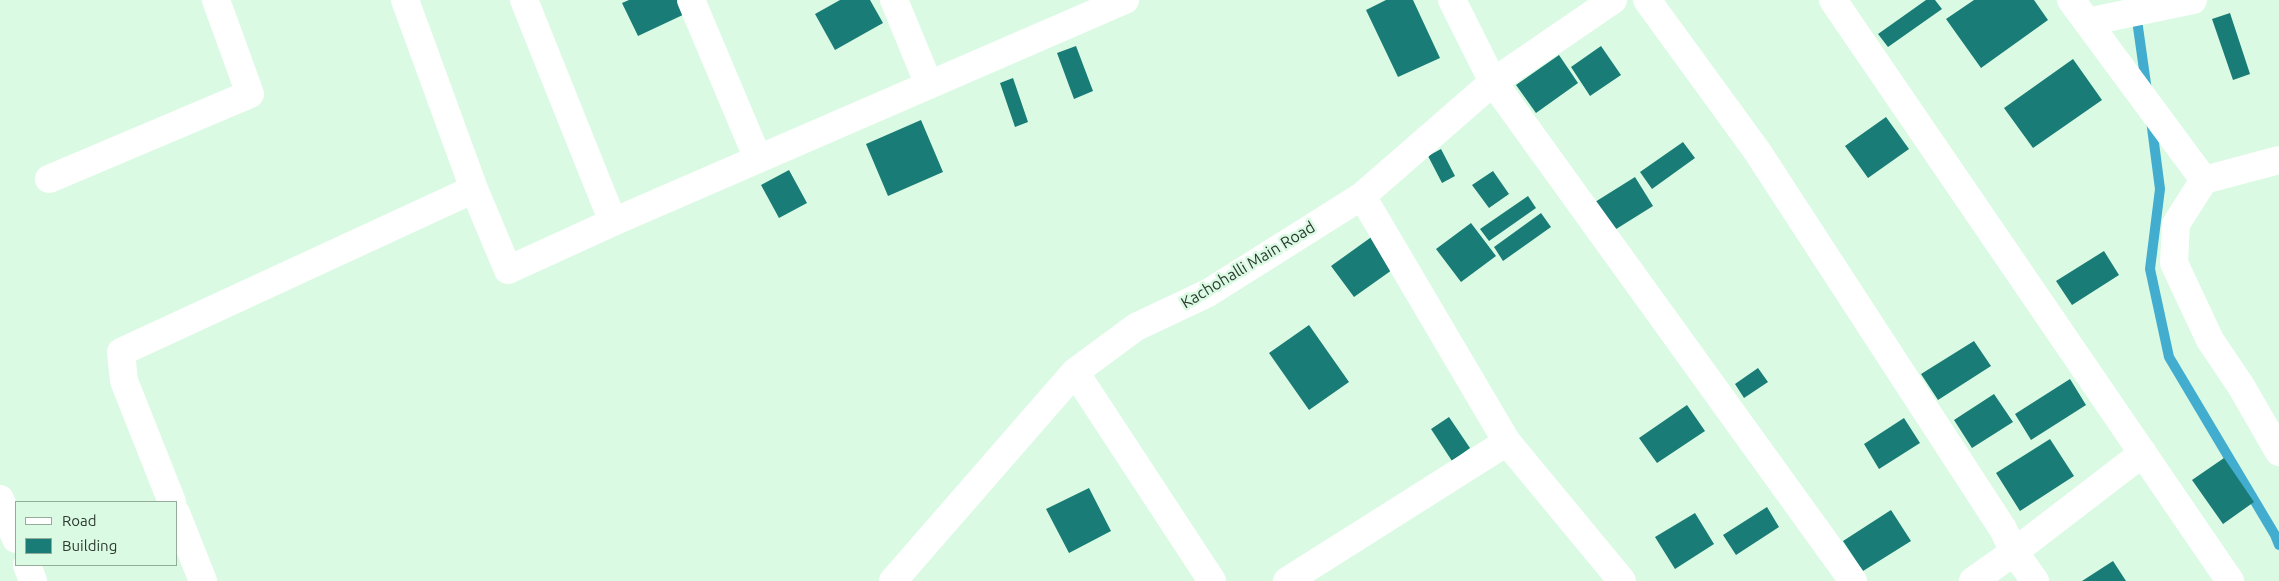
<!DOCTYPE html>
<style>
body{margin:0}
#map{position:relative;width:2279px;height:581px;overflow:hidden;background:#dafae3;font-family:Ubuntu,sans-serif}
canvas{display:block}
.legend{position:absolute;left:15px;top:501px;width:162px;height:65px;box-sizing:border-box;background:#dafae3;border:1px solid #94ad9b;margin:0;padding:6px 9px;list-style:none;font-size:15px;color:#2c3930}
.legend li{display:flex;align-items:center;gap:10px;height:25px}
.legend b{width:25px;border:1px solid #94ad9b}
</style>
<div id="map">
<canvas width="2279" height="581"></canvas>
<ul class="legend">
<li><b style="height:6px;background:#fff"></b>Road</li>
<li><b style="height:14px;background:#197c76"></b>Building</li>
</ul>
</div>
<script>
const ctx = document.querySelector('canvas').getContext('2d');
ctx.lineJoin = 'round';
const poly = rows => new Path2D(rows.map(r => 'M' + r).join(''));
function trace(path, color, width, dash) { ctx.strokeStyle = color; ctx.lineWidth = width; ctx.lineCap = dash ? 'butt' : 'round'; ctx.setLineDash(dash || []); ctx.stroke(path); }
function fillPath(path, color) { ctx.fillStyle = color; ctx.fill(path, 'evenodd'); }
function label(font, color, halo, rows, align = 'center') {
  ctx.font = font + ' Ubuntu,sans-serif'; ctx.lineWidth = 5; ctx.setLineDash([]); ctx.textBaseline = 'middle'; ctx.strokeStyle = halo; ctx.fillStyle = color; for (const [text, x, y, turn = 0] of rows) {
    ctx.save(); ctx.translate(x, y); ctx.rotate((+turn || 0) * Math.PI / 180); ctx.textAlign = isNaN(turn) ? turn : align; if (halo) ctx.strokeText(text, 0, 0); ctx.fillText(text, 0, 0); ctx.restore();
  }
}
trace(poly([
 [2136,13,2147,91],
 [2151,120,2160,189,2150,269,2169,357,2275,535,2279,545]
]), '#42adce', 10);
fillPath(poly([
 [629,0,680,0,687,13,638,36,622,3],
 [840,0,870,0,883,23,835,50,815,14],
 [1386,0,1413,0,1440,58,1398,77,1366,10],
 [1926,0,1935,0,1942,9,1888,47,1878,34],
 [1974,0,2034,0,2048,20,1981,68,1946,19],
 [2230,13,2250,74,2233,80,2212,19],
 [1076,46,1093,91,1074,99,1057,53],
 [1601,46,1621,75,1590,96,1571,67],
 [1559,55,1578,83,1536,113,1516,85],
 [2073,59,2102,100,2033,148,2004,108],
 [1013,78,1028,122,1015,127,1000,83],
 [1886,117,1909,149,1868,178,1845,146],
 [921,120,943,172,888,196,866,144],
 [1683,142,1695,158,1652,189,1640,172],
 [1441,149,1455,176,1442,183,1428,156],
 [789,170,807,203,779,218,761,185],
 [1493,171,1509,194,1489,208,1472,185],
 [1635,177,1653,206,1613,231,1595,202],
 [1528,196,1536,208,1489,241,1480,229],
 [1541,213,1551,227,1503,261,1494,247],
 [1471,223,1496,256,1461,282,1436,249],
 [1377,233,1399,265,1354,297,1331,266],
 [2104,251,2119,275,2072,305,2056,281],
 [1309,325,1349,382,1309,410,1269,353],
 [1974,341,1991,366,1938,400,1921,374],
 [1758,368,1768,382,1744,398,1735,384],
 [2070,379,2086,405,2031,440,2015,414],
 [1994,394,2013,422,1972,448,1954,420],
 [1687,405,1705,431,1657,463,1639,438],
 [1449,417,1470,448,1452,461,1431,429],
 [1904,418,1920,443,1879,469,1864,444],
 [2050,439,2074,476,2020,511,1996,473],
 [2224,458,2254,502,2223,524,2192,480],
 [1089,488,1111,531,1069,553,1046,509],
 [1767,507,1779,527,1736,555,1723,535],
 [1891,510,1911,541,1863,571,1843,541],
 [1695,513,1714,544,1675,569,1655,537],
 [2113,561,2126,581,2082,581]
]), '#197c76');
trace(poly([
 [405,0,474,189,508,270,613,222,1125,0],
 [524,0,613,222],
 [691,0,758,159],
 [894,0,929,85],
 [1452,0,1493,82,1853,581],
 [1647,0,1757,151,2003,529,2014,552,2035,581],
 [1833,0,2230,581],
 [2071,0,2204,180,2279,160],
 [2087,22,2193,0],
 [49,179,250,94,216,0],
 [2204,180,2176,224,2174,263,2210,340,2241,386,2279,452],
 [1362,196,1507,442,1622,581],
 [1075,372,1212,581],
 [172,502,124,381,121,352,474,189],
 [176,513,203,581],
 [893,581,1075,372,1136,327,1208,293,1362,196,1493,82,1613,0],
 [1287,581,1507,442],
 [1973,581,2014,552,2143,453]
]), '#fff', 28);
trace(poly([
 [0,499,16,539],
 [27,565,33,581]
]), '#fff', 28);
label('16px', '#2c3930', '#dafae3', [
 ["Kachohalli Main Road",1248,265,-31]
]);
</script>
